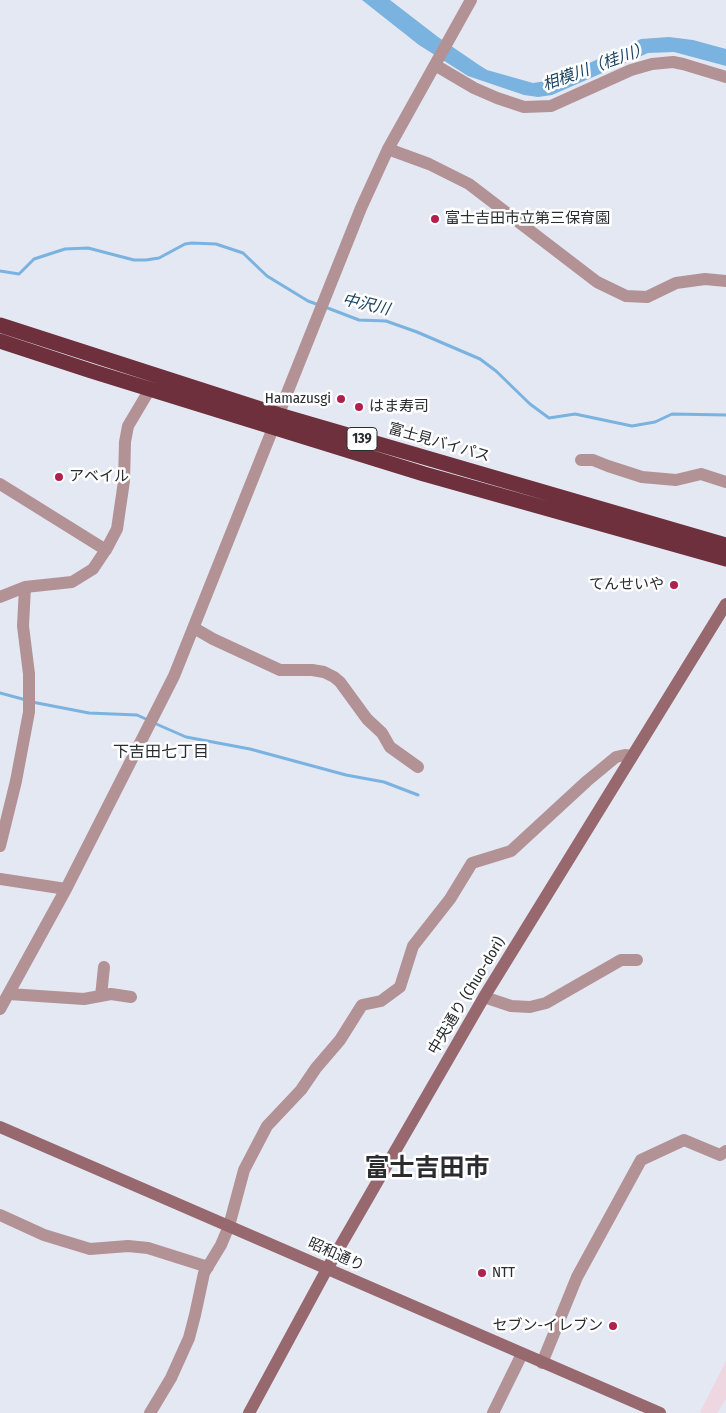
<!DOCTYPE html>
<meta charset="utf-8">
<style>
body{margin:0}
canvas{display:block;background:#e3e8f3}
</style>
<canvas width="726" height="1413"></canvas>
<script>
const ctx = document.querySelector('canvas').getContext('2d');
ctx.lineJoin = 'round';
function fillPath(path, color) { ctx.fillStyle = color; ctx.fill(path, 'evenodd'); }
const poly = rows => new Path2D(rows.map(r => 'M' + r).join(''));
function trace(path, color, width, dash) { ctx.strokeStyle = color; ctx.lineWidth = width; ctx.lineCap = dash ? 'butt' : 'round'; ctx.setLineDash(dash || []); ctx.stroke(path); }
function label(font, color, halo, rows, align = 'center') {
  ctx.font = font + ' "Fira Sans Condensed","Noto Sans JP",sans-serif'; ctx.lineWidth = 5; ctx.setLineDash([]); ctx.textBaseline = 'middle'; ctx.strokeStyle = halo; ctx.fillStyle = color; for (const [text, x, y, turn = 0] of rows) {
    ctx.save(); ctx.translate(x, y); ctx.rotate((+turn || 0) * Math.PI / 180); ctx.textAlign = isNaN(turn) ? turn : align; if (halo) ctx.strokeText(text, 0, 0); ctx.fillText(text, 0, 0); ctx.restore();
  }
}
fillPath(poly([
 [726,1361,726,1399,717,1413,702,1413,700,1412]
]), '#efd7e2');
fillPath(poly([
 [362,0,390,0,438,37,479,65,487,70,533,83,553,80,641,39,669,37,693,40,726,49,726,66,674,52,648,53,552,95,538,97,524,95,468,76,419,45]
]), '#7ab2e0');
trace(poly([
 [0,271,19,274,34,259,65,249,88,248,134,260,146,260,159,258,185,244,192,243,216,244,243,253,267,276,308,301,319,305],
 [325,307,359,320,386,321,417,332,480,359,496,371,530,404,549,418,575,414,632,426,655,422,672,414,726,415],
 [0,693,26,700],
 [32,702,89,713,137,715,148,720],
 [154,723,186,737,250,749,346,775,384,782,418,795]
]), '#7ab2e0', 3);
trace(poly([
 [435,65,474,88,497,98,524,107,551,106,631,70,652,64,673,62,683,64,726,77],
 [388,149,429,164,469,184,597,282,626,296,647,297,676,283,705,279,726,281],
 [581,460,593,460,608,466,642,477,676,480,701,474,726,482],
 [0,484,106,550],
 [0,597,25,587,72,582,93,569,107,548,117,529,124,481,125,442,128,426,150,389],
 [194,628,213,639,280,670,312,670,324,672,334,677,340,682,367,719,382,733,390,747,418,767],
 [0,846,16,781,29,712,29,674,23,626,25,587],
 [0,879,66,889],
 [9,994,84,999,111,994,131,997],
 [101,996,104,967],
 [484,997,511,1006,530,1007,546,1003,621,960,637,960],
 [0,1009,66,889,174,676,361,208,388,149,471,0],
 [0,1215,44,1235,90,1249,128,1246,148,1248,208,1267],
 [542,1363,577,1277,641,1160,684,1140,720,1155,726,1151],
 [150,1413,171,1378,189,1338,195,1315,204,1273,221,1245,229,1226,244,1170,267,1126,301,1090,316,1068,340,1040,362,1005,381,1001,400,987,413,946,450,899,472,863,511,851,587,781,616,757,625,755,632,756],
 [493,1413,522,1354]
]), '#b39296', 12);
trace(poly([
 [0,1127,660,1413],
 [249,1413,327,1269,484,997,726,604]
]), '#97686e', 12);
trace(poly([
 [0,325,279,415,726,545],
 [0,341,91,371,424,474,726,559]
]), '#6e303c', 15);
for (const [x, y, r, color] of [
 [435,219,5,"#b11f4e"],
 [341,399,5,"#b11f4e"],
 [359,407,5,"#b11f4e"],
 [59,477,5,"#b11f4e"],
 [674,585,5,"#b11f4e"],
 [482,1273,5,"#b11f4e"],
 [613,1326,5,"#b11f4e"]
]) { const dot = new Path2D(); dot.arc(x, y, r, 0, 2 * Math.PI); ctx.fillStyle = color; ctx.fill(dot); trace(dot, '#fff', 2); }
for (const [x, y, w] of [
 [362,439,30]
]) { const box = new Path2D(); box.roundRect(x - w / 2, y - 11.5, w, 23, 4); ctx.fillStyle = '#fff'; ctx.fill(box); trace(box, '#2a2c30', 1); }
label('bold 14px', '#2a2c30', null, [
 ["139",362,439]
]);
label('15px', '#2a2c30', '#fff', [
 ["富士吉田市立第三保育園",445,219],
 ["Hamazusgi",331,399,"right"],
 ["はま寿司",369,407],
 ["アベイル",69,477],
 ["てんせいや",664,585,"right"],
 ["NTT",492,1273],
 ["セブン-イレブン",603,1326,"right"]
], 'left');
label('15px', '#2a2c30', '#fff', [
 ["富士見バイパス",439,443,16],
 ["中央通り (Chuo-dori)",467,996,-59],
 ["昭和通り",336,1255,24]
]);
label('italic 16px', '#194362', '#fff', [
 ["相模川（桂川）",596,67,-20],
 ["中沢川",366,305,13]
]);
label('16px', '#2a2c30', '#fff', [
 ["下吉田七丁目",161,753]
]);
label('bold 25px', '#2a2c30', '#fff', [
 ["富士吉田市",427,1169]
]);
</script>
